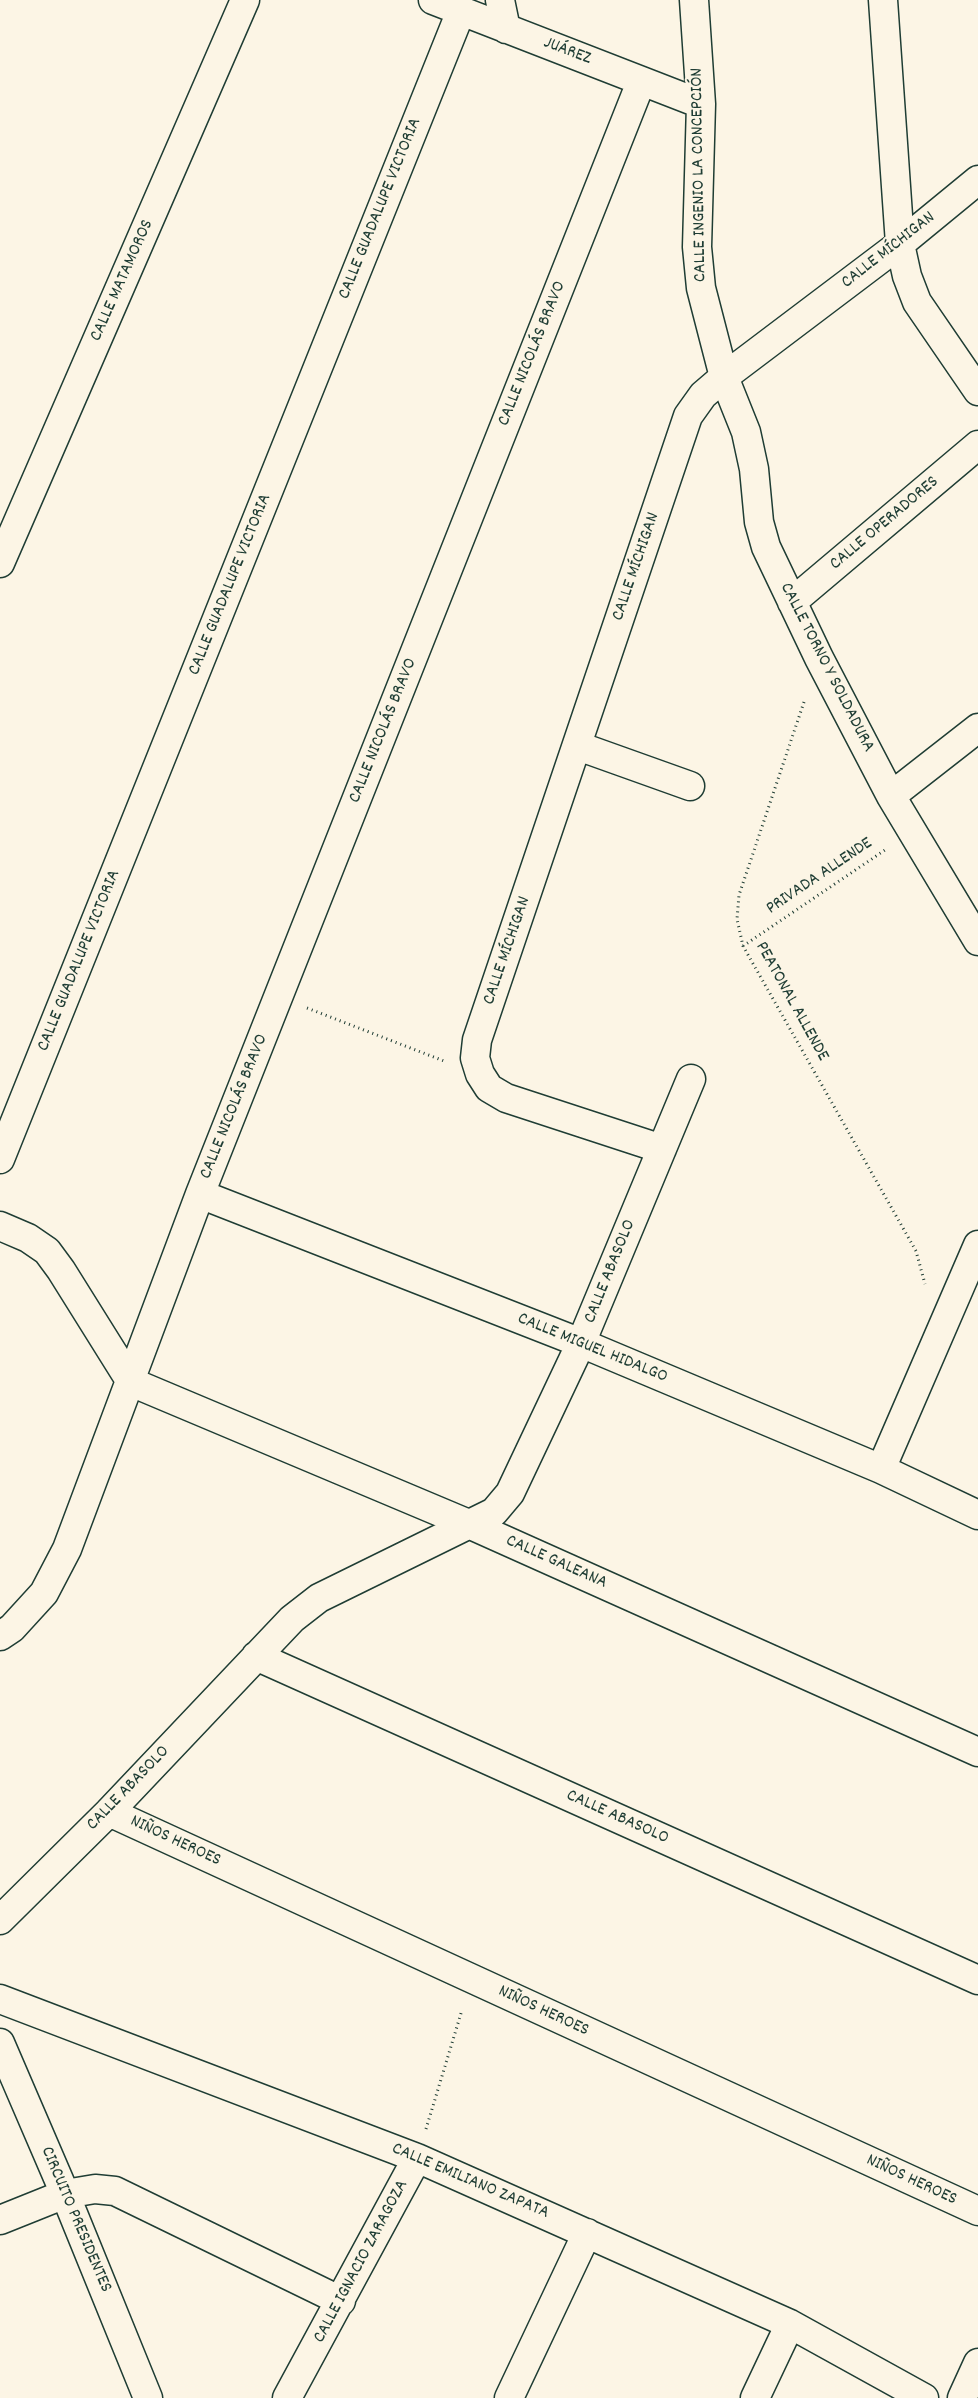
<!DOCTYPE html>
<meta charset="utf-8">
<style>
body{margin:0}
canvas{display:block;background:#fcf5e5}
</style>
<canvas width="978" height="2398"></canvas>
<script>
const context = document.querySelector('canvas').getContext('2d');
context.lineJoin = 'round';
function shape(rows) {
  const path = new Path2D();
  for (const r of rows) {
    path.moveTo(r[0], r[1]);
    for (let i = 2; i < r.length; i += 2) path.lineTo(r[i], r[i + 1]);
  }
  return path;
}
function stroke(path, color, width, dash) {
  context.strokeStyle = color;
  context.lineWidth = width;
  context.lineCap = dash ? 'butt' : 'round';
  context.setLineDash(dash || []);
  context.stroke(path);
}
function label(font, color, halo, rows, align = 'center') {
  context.font = font + ' Dekko,sans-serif';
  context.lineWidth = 4;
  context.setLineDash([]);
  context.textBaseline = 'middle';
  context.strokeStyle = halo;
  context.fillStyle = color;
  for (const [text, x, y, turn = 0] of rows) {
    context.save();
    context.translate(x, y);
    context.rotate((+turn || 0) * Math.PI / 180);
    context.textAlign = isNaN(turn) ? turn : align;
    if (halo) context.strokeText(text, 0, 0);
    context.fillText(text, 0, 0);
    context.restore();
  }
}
const path = shape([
 [804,702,739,895,737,919,743,946,916,1251,925,1284],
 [743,946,885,850],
 [307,1008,444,1061],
 [426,2129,462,2010]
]);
const minor = shape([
 [433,0,701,104],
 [500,0,506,29],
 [694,0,701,104,697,247,701,288,724,377,746,432,754,469,759,522,766,547,819,658,891,796,978,941],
 [883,0,900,244,907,276,917,302,978,391],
 [0,563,245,0],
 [792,602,978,445],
 [578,746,690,786],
 [891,796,978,728],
 [662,1149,506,1098,489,1088,480,1074,475,1058,477,1040,688,416,703,395,724,377,900,244,978,180],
 [0,1159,461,11],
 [200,1194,581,1343,881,1469,978,1515],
 [0,1226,28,1238,47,1251,61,1270,131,1382],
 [131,1382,471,1525,978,1752],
 [881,1469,978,1245],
 [0,1636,12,1628,44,1593,67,1549,200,1194,641,82],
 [256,1656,978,1980],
 [109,1812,978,2211],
 [0,1920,109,1812,292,1619,319,1598,494,1512,510,1493,581,1343,691,1079],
 [0,1999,417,2158,790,2324,924,2398],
 [0,2043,65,2194,148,2398],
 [0,2220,65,2194,95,2189,115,2191,341,2301],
 [287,2398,417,2158],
 [509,2398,587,2233],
 [755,2398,790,2324],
 [962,2398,978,2363]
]);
const streetNames = [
 ["JUÁREZ",567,52,21],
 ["CALLE INGENIO LA CONCEPCIÓN",700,175,-91],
 ["CALLE GUADALUPE VICTORIA",381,209,-68],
 ["CALLE MÍCHIGAN",889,251,-38],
 ["CALLE MATAMOROS",123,281,-66],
 ["CALLE NICOLÁS BRAVO",533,354,-68],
 ["CALLE OPERADORES",885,524,-40],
 ["CALLE MÍCHIGAN",637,567,-71],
 ["CALLE GUADALUPE VICTORIA",231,585,-68],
 ["CALLE TORNO Y SOLDADURA",826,668,63],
 ["CALLE NICOLÁS BRAVO",384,731,-68],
 ["PRIVADA ALLENDE",820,877,-34],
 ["CALLE MÍCHIGAN",508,951,-71],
 ["CALLE GUADALUPE VICTORIA",80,961,-68],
 ["PEATONAL ALLENDE",791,1002,61],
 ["CALLE NICOLÁS BRAVO",235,1107,-68],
 ["CALLE ABASOLO",611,1272,-68],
 ["CALLE MIGUEL HIDALGO",592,1349,22],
 ["CALLE GALEANA",556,1563,24],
 ["CALLE ABASOLO",129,1789,-46],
 ["CALLE ABASOLO",617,1818,24],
 ["NIÑOS HEROES",175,1842,25],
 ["NIÑOS HEROES",543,2012,25],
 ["NIÑOS HEROES",911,2181,25],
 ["CALLE EMILIANO ZAPATA",470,2182,23],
 ["CIRCUITO PRESIDENTES",75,2220,67],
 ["CALLE IGNACIO ZARAGOZA",362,2262,-62]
];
stroke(minor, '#1f3d34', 31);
stroke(path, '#1f3d34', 3, [1, 4]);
stroke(minor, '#fcf5e5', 28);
label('18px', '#1f3d34', '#fcf5e5', streetNames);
</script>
